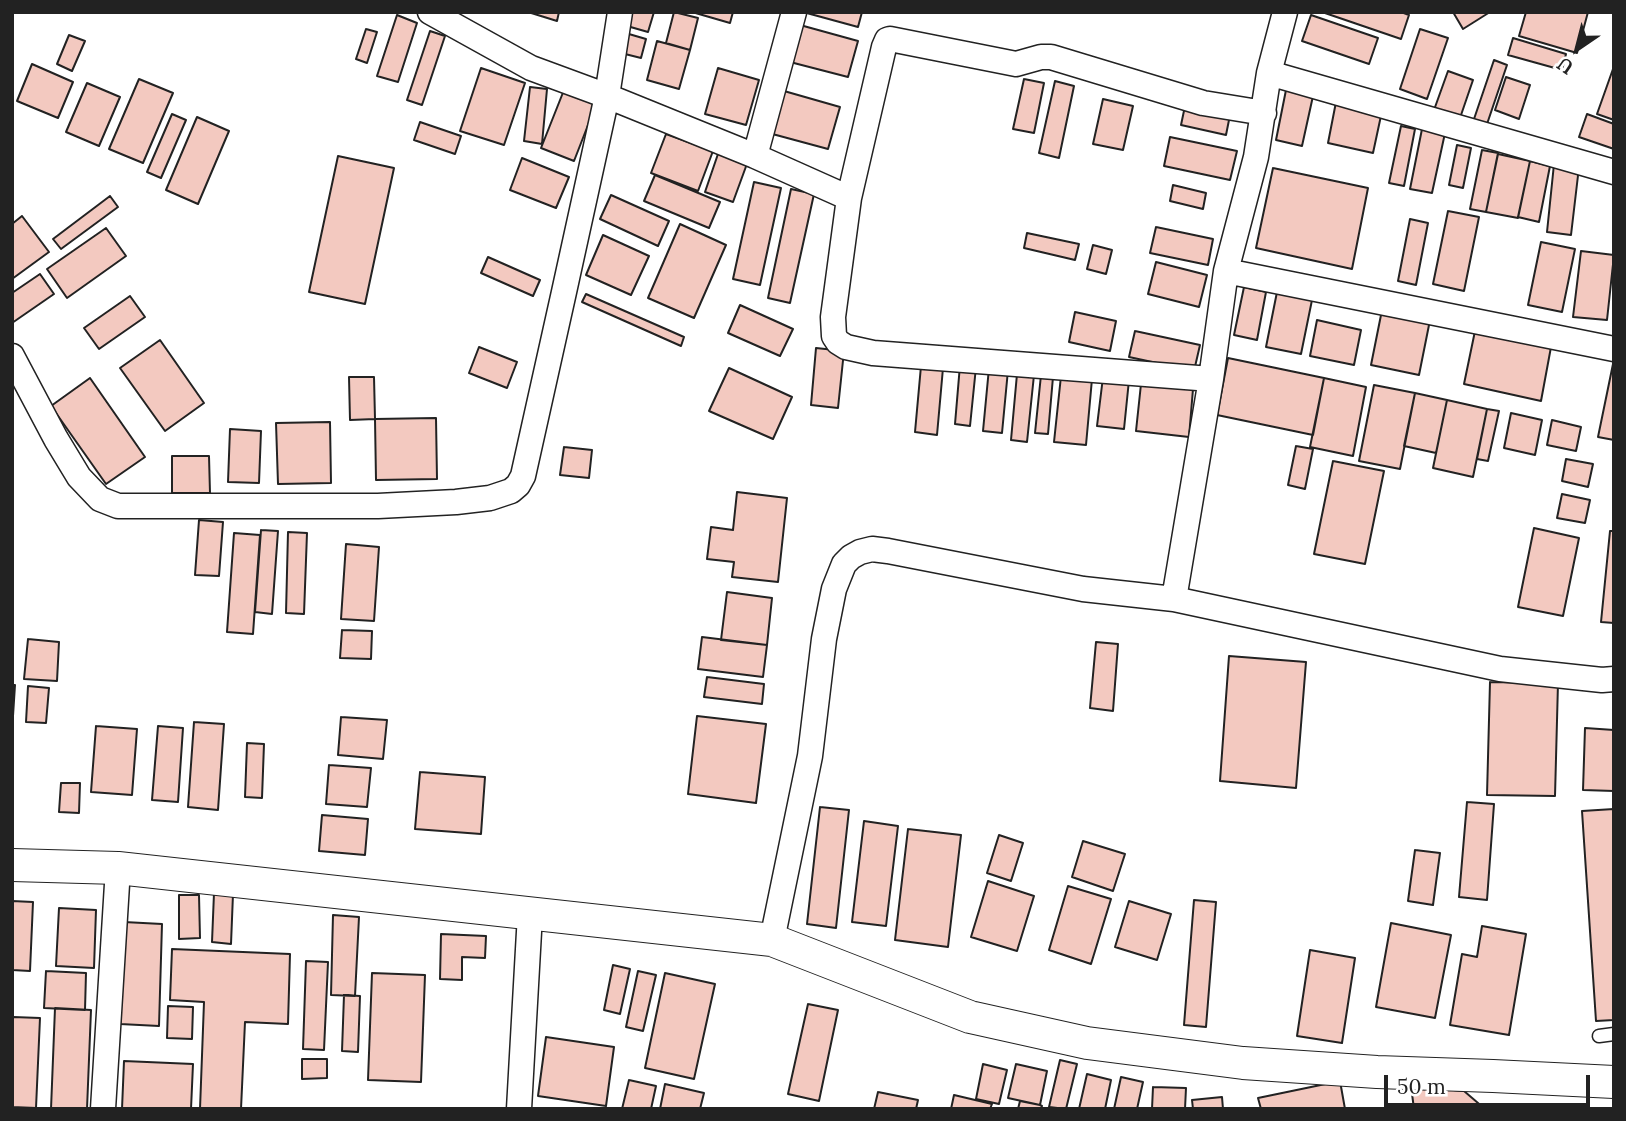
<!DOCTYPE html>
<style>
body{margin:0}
#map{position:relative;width:1626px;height:1121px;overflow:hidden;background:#fff;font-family:Lora,serif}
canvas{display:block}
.frame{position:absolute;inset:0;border:14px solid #222;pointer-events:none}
.north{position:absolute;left:1542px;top:14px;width:70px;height:70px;-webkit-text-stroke:5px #fff;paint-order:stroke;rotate:215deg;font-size:19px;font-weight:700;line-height:28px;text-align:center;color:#222}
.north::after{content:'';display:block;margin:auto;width:24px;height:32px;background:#222;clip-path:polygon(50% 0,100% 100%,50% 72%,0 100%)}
.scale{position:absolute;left:1384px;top:1075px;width:206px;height:32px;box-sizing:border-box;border:4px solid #222;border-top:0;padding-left:9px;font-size:21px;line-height:24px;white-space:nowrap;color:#222;-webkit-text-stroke:5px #fff;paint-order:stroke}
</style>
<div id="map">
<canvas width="1626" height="1121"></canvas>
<div class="frame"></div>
<div class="north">U</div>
<div class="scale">50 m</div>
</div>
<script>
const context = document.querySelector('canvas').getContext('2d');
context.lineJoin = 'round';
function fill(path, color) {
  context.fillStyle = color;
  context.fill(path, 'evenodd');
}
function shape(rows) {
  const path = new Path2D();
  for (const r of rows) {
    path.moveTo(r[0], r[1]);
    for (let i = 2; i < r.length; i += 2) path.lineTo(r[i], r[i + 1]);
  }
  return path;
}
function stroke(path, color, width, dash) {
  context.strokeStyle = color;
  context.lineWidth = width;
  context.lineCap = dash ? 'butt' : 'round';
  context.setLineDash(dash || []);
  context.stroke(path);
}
const building = shape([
 [528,12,559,12,557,21,528,12],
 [616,12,654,12,648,32,613,22,616,12],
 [674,12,698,18,690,50,666,43,674,12],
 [692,12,733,12,730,23,692,12],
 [803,12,862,12,858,27,803,12],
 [1322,12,1401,12,1409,15,1401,39,1322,12],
 [1453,12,1490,12,1463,29,1453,12],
 [1526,12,1588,12,1577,53,1519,36,1526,12],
 [397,15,417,23,398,82,377,76,397,15],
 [1311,15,1378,38,1369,64,1302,41,1311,15],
 [800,25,858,41,848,77,790,62,800,25],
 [366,29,377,32,367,63,356,59,366,29],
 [1420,29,1448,38,1427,99,1400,89,1420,29],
 [430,31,445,36,422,105,407,100,430,31],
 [622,32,646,39,641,58,617,52,622,32],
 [69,35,85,41,72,71,57,64,69,35],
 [1513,38,1566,54,1562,70,1508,55,1513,38],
 [657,41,690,50,679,89,647,80,657,41],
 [1494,60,1507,65,1486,127,1473,122,1494,60],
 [32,64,73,82,58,118,17,101,32,64],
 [481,68,525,83,504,145,460,131,481,68],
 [718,68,759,80,746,125,705,114,718,68],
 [1613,69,1614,69,1614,120,1597,114,1613,69],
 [1448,71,1473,80,1460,118,1434,110,1448,71],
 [1506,77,1530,85,1519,119,1495,110,1506,77],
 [139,79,173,93,143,163,109,149,139,79],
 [1024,79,1044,83,1034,133,1013,129,1024,79],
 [1055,81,1074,86,1059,158,1039,153,1055,81],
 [87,83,120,97,99,146,66,132,87,83],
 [530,87,547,89,542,144,524,141,530,87],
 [777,89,840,107,828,149,765,132,777,89],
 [564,90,597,102,574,161,541,148,564,90],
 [1286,90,1313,96,1302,146,1276,140,1286,90],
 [1103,99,1133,106,1123,150,1093,144,1103,99],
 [1336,102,1382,111,1373,153,1328,143,1336,102],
 [1185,106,1230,115,1226,135,1181,125,1185,106],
 [172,114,186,120,161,178,147,172,172,114],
 [1587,114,1614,124,1614,149,1579,137,1587,114],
 [197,117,229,131,198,204,166,190,197,117],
 [420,122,461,136,455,154,414,140,420,122],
 [1401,126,1415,129,1404,186,1389,183,1401,126],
 [1422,129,1445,133,1432,193,1410,189,1422,129],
 [666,134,713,151,698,191,651,173,666,134],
 [1170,137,1237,151,1230,180,1164,166,1170,137],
 [1457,145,1471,148,1463,188,1449,185,1457,145],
 [1482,150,1498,153,1486,212,1470,209,1482,150],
 [719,151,748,161,733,202,705,192,719,151],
 [1498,154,1530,161,1518,218,1486,212,1498,154],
 [338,156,394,168,365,304,309,292,338,156],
 [522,158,569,177,556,208,510,190,522,158],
 [1530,161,1550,166,1539,222,1518,217,1530,161],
 [1554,164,1579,167,1571,235,1547,232,1554,164],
 [1273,168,1368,188,1352,269,1256,248,1273,168],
 [655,175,720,202,709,228,644,201,655,175],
 [754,182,781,188,760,285,733,279,754,182],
 [1173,185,1206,193,1203,209,1170,201,1173,185],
 [791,189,814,194,790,303,768,298,791,189],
 [611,195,669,221,658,246,600,219,611,195],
 [110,196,118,207,61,249,53,239,110,196],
 [1448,211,1479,217,1464,291,1433,284,1448,211],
 [22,216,49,252,12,279,12,224,22,216],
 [1410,219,1428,223,1416,285,1398,281,1410,219],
 [680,224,726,245,694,318,648,298,680,224],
 [1156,227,1213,239,1208,265,1150,253,1156,227],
 [106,228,126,256,67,298,47,269,106,228],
 [1027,233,1079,244,1075,260,1024,248,1027,233],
 [603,235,649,256,631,295,586,275,603,235],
 [1541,242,1575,249,1562,312,1528,305,1541,242],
 [1093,245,1112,250,1106,274,1087,269,1093,245],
 [1581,251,1614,255,1607,320,1573,317,1581,251],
 [488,257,540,280,533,296,481,273,488,257],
 [1156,262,1207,275,1199,307,1148,294,1156,262],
 [40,274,54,294,12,323,12,293,40,274],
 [1244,287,1266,292,1257,340,1234,335,1244,287],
 [1277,292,1312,300,1301,354,1266,347,1277,292],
 [586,294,684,337,681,346,582,302,586,294],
 [130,296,145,317,99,349,84,328,130,296],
 [740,305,793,329,780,356,728,333,740,305],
 [1382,310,1430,320,1419,375,1371,365,1382,310],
 [1075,312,1116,321,1110,351,1069,342,1075,312],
 [1317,320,1361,330,1354,365,1310,356,1317,320],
 [1135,331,1200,345,1194,371,1129,357,1135,331],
 [1475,331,1551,347,1541,401,1464,384,1475,331],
 [160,340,204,403,165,431,120,368,160,340],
 [479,347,517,362,507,388,469,373,479,347],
 [816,348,844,351,838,408,811,405,816,348],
 [1228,358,1324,378,1313,435,1217,415,1228,358],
 [1613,364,1614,365,1614,440,1598,437,1613,364],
 [960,365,976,367,970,426,955,424,960,365],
 [921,366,943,368,937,435,915,432,921,366],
 [729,368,792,397,773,439,709,411,729,368],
 [989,368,1008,370,1002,433,983,431,989,368],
 [1017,374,1034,375,1027,442,1011,440,1017,374],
 [1041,375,1053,377,1048,434,1035,433,1041,375],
 [1061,376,1092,379,1086,445,1054,442,1061,376],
 [349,377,374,377,375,419,350,420,349,377],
 [1103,377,1129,380,1124,429,1097,426,1103,377],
 [90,378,145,457,106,484,51,406,90,378],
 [1324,378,1366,387,1353,456,1310,447,1324,378],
 [1141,384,1193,389,1189,437,1136,431,1141,384],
 [1374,385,1415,393,1400,469,1359,461,1374,385],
 [1415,393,1447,400,1436,453,1404,446,1415,393],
 [1447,400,1487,409,1473,477,1433,468,1447,400],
 [1487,409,1499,411,1488,461,1477,459,1487,409],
 [1511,413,1542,420,1535,455,1504,448,1511,413],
 [436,418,437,479,376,480,375,419,436,418],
 [1552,420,1581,427,1576,451,1547,445,1552,420],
 [330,422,331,483,278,484,276,423,330,422],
 [230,429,261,431,259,483,228,482,230,429],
 [1296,446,1313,449,1305,489,1288,485,1296,446],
 [564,447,592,450,589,478,560,475,564,447],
 [172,456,209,456,210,493,172,493,172,456],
 [1566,459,1593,464,1588,487,1562,481,1566,459],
 [1333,461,1384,471,1365,564,1314,554,1333,461],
 [737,492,787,498,778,582,732,577,734,562,707,559,711,527,733,530,737,492],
 [1562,494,1590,500,1585,523,1557,518,1562,494],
 [199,520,223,522,219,576,195,575,199,520],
 [1534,528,1579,538,1563,616,1518,607,1534,528],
 [261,530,278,531,272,614,255,612,261,530],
 [1610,531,1614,531,1614,623,1601,622,1610,531],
 [288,532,307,533,304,614,286,613,288,532],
 [234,533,260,535,253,634,227,632,234,533],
 [346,544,379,547,374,621,341,619,346,544],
 [727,592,772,598,767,645,721,640,727,592],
 [342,630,372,631,371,659,340,658,342,630],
 [702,637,767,645,763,677,698,669,702,637],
 [28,639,59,642,57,681,24,679,28,639],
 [1096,642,1118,644,1113,711,1090,708,1096,642],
 [1229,656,1306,662,1296,788,1220,781,1229,656],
 [707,677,764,684,762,704,704,697,707,677],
 [1490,682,1558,683,1555,796,1487,795,1490,682],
 [12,685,15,685,13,716,12,716,12,685],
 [28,686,49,688,46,723,26,722,28,686],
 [697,716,766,724,756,803,688,794,697,716],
 [341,717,387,720,383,759,338,755,341,717],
 [194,722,224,724,218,810,188,807,194,722],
 [96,726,137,729,132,795,91,792,96,726],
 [158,726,183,728,178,802,152,800,158,726],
 [1585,728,1614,730,1614,791,1583,790,1585,728],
 [247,743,264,744,262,798,245,797,247,743],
 [329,765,371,768,367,807,326,804,329,765],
 [420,772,485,777,481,834,415,829,420,772],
 [61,783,80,783,79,813,59,812,61,783],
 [1467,802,1494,804,1487,900,1459,897,1467,802],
 [820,807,849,810,836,928,807,924,820,807],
 [1614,809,1614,1020,1596,1021,1582,811,1614,809],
 [322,815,368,819,365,855,319,851,322,815],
 [864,821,898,826,886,926,852,922,864,821],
 [908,829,961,835,948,947,895,940,908,829],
 [999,835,1023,843,1011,881,987,873,999,835],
 [1083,841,1125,854,1113,891,1072,877,1083,841],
 [1415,850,1440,853,1433,905,1408,901,1415,850],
 [988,881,1034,896,1017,951,971,937,988,881],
 [1068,886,1111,899,1091,964,1049,950,1068,886],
 [214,893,233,894,231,944,212,942,214,893],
 [179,895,199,895,200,938,179,939,179,895],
 [1194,900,1216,902,1206,1027,1184,1025,1194,900],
 [12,901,33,902,30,971,12,970,12,901],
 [1129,901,1171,914,1157,960,1115,947,1129,901],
 [59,908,96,910,94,968,56,966,59,908],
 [333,915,359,917,355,996,331,995,333,915],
 [124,922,162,924,159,1026,120,1024,124,922],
 [1391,923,1451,935,1435,1018,1376,1007,1391,923],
 [1482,926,1526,934,1509,1035,1450,1025,1462,954,1477,957,1482,926],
 [441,934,486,936,485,958,462,957,462,980,440,979,441,934],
 [172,949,290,954,288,1024,245,1022,241,1109,200,1109,204,1002,170,1000,172,949],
 [1310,950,1355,958,1342,1043,1297,1036,1310,950],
 [306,961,328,962,324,1050,303,1049,306,961],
 [613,965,630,969,620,1014,604,1010,613,965],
 [46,971,86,973,85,1010,44,1008,46,971],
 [638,971,656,975,643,1031,626,1027,638,971],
 [372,973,425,975,421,1082,368,1080,372,973],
 [665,973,715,984,694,1079,645,1068,665,973],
 [344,995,360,996,358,1052,342,1051,344,995],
 [808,1004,838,1010,819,1101,788,1094,808,1004],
 [168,1006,193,1007,192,1039,167,1038,168,1006],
 [55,1008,91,1010,87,1109,51,1109,55,1008],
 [13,1017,40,1018,36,1108,12,1107,13,1017],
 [546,1037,614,1047,606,1106,538,1096,546,1037],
 [302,1059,327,1059,327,1078,302,1079,302,1059],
 [1060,1060,1077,1064,1066,1109,1049,1107,1060,1060],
 [124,1061,193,1064,191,1109,122,1109,124,1061],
 [983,1064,1007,1070,999,1104,976,1099,983,1064],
 [1016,1064,1047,1071,1040,1105,1008,1098,1016,1064],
 [1087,1074,1111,1080,1105,1109,1079,1109,1087,1074],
 [1121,1077,1143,1082,1137,1109,1114,1109,1121,1077],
 [629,1080,656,1086,651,1109,622,1109,629,1080],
 [1340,1081,1345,1109,1261,1109,1258,1098,1340,1081],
 [665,1084,704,1093,700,1109,660,1109,665,1084],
 [1411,1086,1464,1091,1485,1109,1414,1109,1411,1086],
 [1153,1087,1186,1088,1185,1109,1152,1109,1153,1087],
 [878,1092,918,1100,916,1109,874,1109,878,1092],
 [954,1095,992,1104,990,1109,951,1109,954,1095],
 [1222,1097,1223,1109,1193,1109,1192,1100,1222,1097],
 [1020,1101,1040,1105,1042,1106,1041,1109,1018,1109,1020,1101]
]);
const service = shape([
 [1599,1036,1614,1034]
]);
const minor = shape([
 [430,12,531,68,607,96,755,156,849,198],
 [1269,73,1614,172],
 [755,156,794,12],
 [1226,271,1614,349],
 [12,356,56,439,79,477,100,499,118,506,378,506,456,502,490,498,511,491,518,485,523,476,564,292,607,96,620,12],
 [1211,379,873,353,846,347,838,342,834,336,833,317,849,198,884,47,887,40,890,39,1016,64,1041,57,1051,57,1203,103,1264,113],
 [1174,599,1211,379,1226,271,1256,157,1269,73,1285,12],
 [772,940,810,756,824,639,834,589,844,564,851,557,860,552,872,549,888,551,1083,589,1174,599,1500,669,1602,680,1614,679],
 [103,1109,118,868],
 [519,1109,530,914]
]);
const tertiary = shape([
 [12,865,118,868,772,940,970,1017,1087,1043,1243,1063,1377,1072,1493,1076,1614,1082]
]);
fill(building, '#f3c9c0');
stroke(building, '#222', 2);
stroke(service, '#222', 15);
stroke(minor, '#222', 27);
stroke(tertiary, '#222', 34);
stroke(service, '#fff', 12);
stroke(minor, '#fff', 24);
stroke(tertiary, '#fff', 32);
</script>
